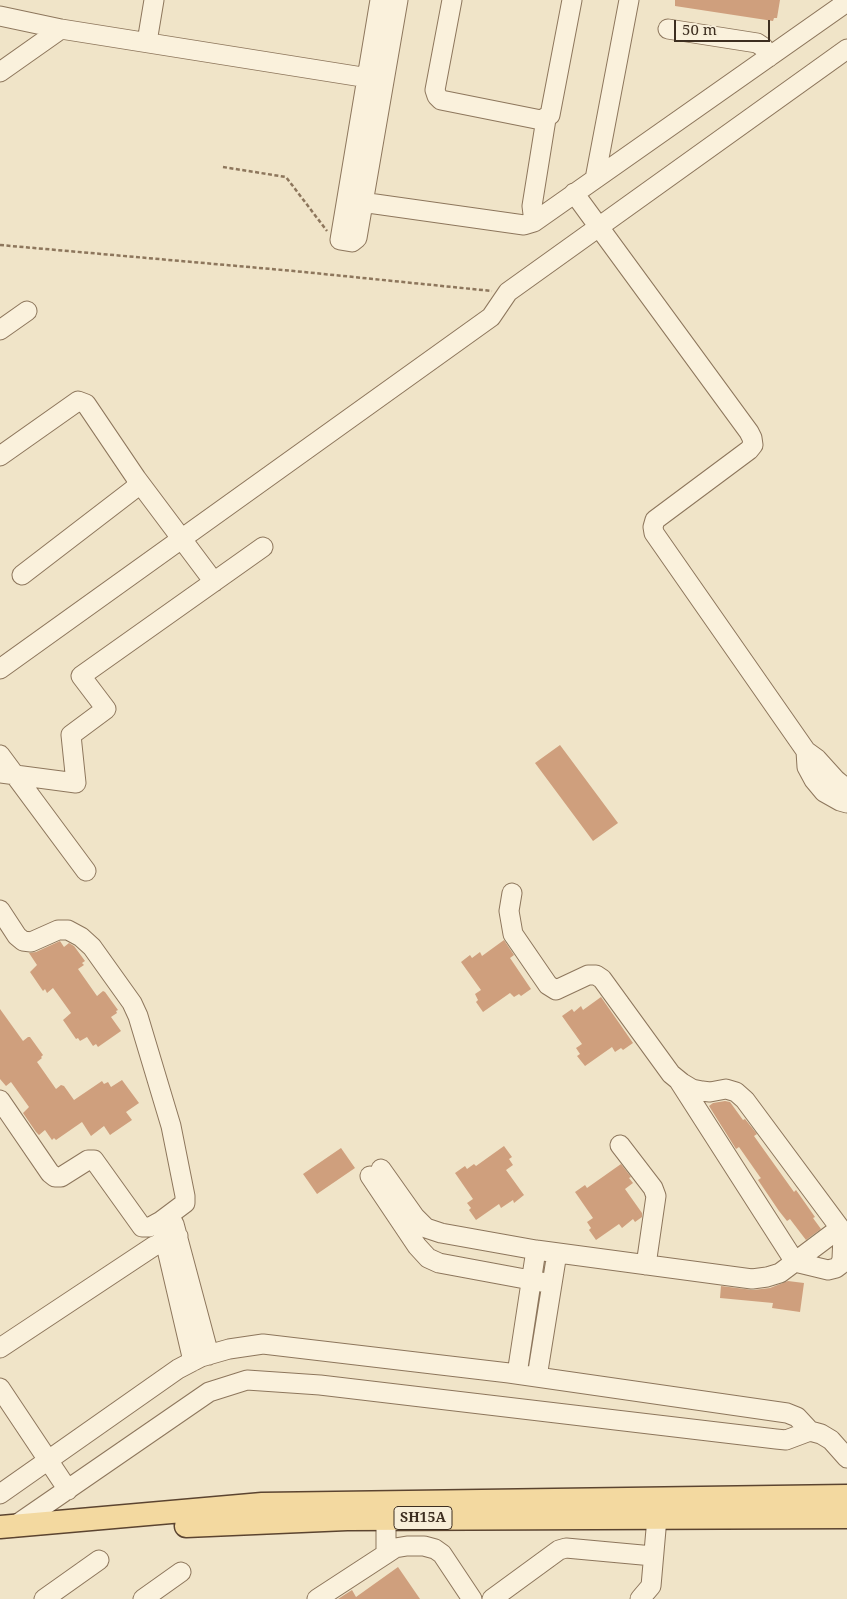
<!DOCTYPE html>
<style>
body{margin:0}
#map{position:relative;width:847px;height:1599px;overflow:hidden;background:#f0e4c8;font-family:"Noto Serif",serif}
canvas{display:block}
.scale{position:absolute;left:674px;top:20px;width:96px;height:22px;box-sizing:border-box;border:2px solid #3d2e20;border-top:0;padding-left:6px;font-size:15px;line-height:18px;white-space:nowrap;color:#3d2e20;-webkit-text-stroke:4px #f7eed8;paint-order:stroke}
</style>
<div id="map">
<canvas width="847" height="1599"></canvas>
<div class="scale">50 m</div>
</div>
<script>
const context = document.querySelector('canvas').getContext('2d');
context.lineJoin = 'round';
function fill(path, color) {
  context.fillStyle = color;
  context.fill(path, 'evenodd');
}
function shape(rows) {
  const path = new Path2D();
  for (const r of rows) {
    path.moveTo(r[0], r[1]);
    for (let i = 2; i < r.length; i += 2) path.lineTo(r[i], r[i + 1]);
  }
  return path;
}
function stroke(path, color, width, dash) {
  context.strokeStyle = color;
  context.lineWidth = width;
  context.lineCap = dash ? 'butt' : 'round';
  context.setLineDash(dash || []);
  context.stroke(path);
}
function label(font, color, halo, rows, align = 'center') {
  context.font = font + ' "Noto Serif",serif';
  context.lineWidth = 4;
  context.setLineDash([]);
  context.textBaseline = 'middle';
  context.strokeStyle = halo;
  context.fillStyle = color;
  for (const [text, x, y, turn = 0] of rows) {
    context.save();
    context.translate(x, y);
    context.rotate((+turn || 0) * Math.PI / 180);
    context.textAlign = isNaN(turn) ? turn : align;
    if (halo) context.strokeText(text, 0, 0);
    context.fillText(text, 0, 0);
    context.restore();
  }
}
const building = shape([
 [675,0,780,0,777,18,774,18,773,21,675,6],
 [560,745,618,823,593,841,535,763],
 [504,940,514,955,510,958,531,989,521,996,519,994,514,997,510,993,483,1012,476,1002,478,1000,475,994,481,990,461,962,470,955,472,958,480,952,482,956],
 [60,941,64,947,69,943,74,946,85,961,82,963,84,965,78,969,97,996,103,991,105,992,118,1010,116,1011,117,1013,111,1017,121,1031,98,1047,96,1044,93,1046,87,1037,80,1041,78,1038,76,1039,63,1020,71,1013,53,988,47,993,45,989,43,991,30,972,37,965,29,953,36,952],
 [601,997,633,1043,623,1050,621,1048,615,1052,612,1047,585,1066,577,1056,580,1054,576,1048,582,1044,562,1016,572,1009,574,1012,581,1006,583,1010],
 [0,1009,23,1041,28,1037,30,1037,43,1055,41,1057,42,1058,37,1062,56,1089,61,1085,64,1086,74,1100,102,1081,104,1084,108,1082,111,1087,122,1080,139,1103,126,1112,132,1120,110,1135,104,1126,91,1136,82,1122,56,1140,54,1138,52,1140,45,1130,39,1135,36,1132,23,1113,29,1107,11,1082,6,1086,0,1079],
 [725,1101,730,1102,743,1120,745,1119,757,1134,754,1136,794,1192,796,1190,815,1217,813,1218,821,1229,806,1240,793,1223,790,1219,787,1221,779,1211,758,1180,761,1178,760,1177,739,1147,736,1149,709,1106,713,1103],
 [504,1146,512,1157,509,1159,513,1165,506,1170,524,1195,514,1203,513,1200,501,1208,499,1204,476,1220,469,1210,471,1208,467,1203,473,1199,455,1173,465,1166,467,1169,474,1164,476,1166],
 [341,1148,355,1168,317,1194,303,1174],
 [621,1164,631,1177,629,1178,633,1183,625,1189,642,1213,642,1217,635,1222,633,1219,622,1228,619,1224,596,1240,589,1230,591,1228,587,1222,593,1218,575,1192,585,1185,587,1188],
 [788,1281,804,1283,800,1312,772,1308,773,1303,720,1298,721,1286,753,1290,770,1288],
 [398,1567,420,1599,338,1599,352,1590,356,1597]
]);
const path = shape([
 [223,167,286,177,327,231],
 [0,245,294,271,492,291]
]);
const minor = shape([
 [380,0,340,240,352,242,357,238,398,0],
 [452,0,435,90,437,96,441,100,541,120,550,115,572,0],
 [0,16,61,29,381,80],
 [668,29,757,43,763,47,769,57],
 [147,42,154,0],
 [0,72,61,29],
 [595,179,629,0],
 [574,193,749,432,752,438,753,445,749,450,655,520,653,527,654,533,806,751,817,759,836,780,847,789],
 [347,200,524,225,534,222,847,2],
 [534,222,532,206,546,119],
 [0,330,27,311],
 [0,456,78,401,86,404,136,478,137,484,134,489,22,575],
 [136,478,214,582],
 [0,669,491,317,508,292,847,49],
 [806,751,807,767,814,780,824,792,840,801,847,803],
 [0,755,86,871],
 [0,773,76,783,71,735,106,709,81,676,263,547],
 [0,910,17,936,23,941,31,942,58,930,68,930,81,937,92,947,132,1003,138,1016,171,1126,185,1196,185,1203,161,1221,150,1227,142,1227,94,1160,88,1160,61,1177,55,1177,50,1173,0,1100],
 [679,1081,795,1262,828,1270,836,1268,840,1265,842,1259,843,1235,840,1228],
 [620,1145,653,1188,656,1196,646,1265],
 [381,1169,415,1217,426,1228,441,1233,536,1250,752,1279,767,1277,780,1273,840,1228,745,1100,736,1092,726,1089,710,1092,702,1091,692,1089,682,1083,671,1074,602,979,596,975,588,975,556,990,548,985,513,934,509,911,512,893],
 [370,1176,417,1246,428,1258,439,1263,552,1284],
 [174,1224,209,1355],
 [162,1228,193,1361],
 [0,1348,154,1246,178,1236],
 [517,1374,536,1250],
 [537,1377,557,1253],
 [0,1388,68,1490],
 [810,1431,821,1434,831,1440,847,1458],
 [0,1494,178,1369,201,1357,229,1349,263,1344,509,1373,787,1413,797,1417,810,1431,786,1440,776,1439,320,1385,247,1380,209,1392,13,1527],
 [386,1554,386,1519],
 [44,1599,99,1560],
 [143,1599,181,1572],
 [317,1599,386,1554,395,1548,407,1546,424,1546,435,1549,442,1554,472,1599],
 [492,1599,559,1550,566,1548,653,1556],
 [640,1599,651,1586,657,1518]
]);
const major = shape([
 [186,1526,347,1519,847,1517],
 [0,1527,262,1504,847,1496]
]);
const shields = [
 [423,1518,58]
];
const shieldNames = [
 ["SH15A",423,1518]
];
fill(building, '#cf9f7d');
stroke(minor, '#8d765c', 21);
stroke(major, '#5b4430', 25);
stroke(path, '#8d765c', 2.5, [4, 2.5]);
stroke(minor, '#faf1dc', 19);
stroke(major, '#f3d9a0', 22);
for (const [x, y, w] of shields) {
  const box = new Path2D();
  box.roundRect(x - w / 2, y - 11.5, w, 23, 4);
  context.fillStyle = '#f7eed8';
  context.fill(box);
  stroke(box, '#3d2e20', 1);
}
label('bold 14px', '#3d2e20', null, shieldNames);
</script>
